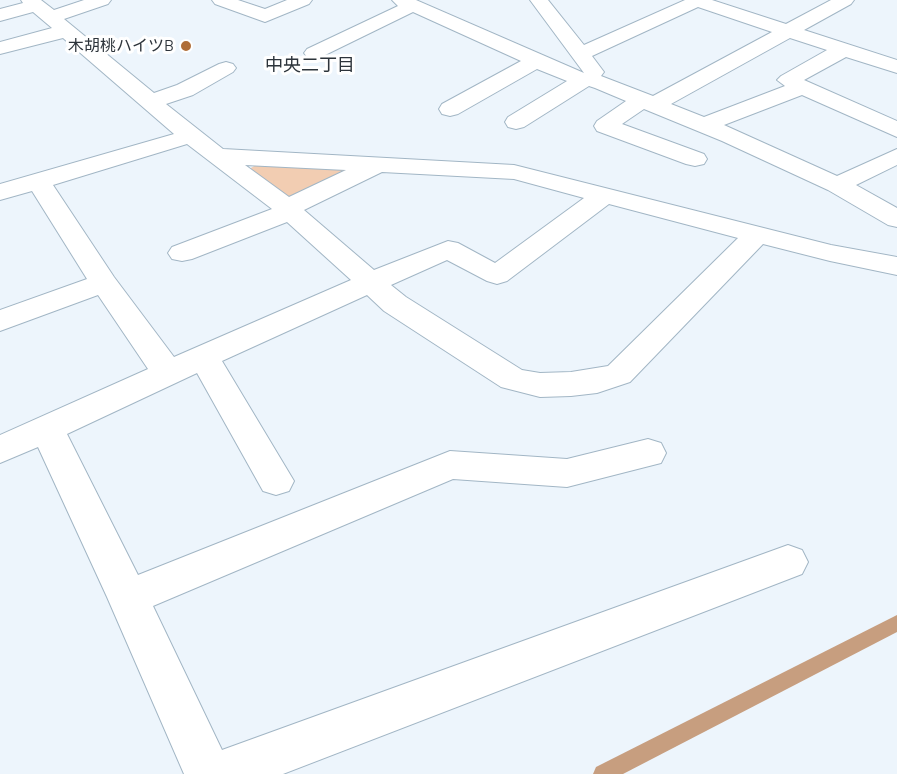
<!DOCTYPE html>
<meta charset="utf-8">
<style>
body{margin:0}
canvas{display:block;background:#edf5fc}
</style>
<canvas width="897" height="774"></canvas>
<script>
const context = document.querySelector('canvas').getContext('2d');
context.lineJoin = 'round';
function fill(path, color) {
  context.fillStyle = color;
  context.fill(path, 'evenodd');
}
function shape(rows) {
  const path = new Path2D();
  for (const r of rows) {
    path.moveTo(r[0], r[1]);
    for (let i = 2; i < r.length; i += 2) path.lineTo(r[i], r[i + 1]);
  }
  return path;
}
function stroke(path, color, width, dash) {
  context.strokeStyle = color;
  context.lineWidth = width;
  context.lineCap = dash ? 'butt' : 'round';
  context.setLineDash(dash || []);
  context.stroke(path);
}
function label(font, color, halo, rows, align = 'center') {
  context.font = font + ' Barlow,"Noto Sans JP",sans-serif';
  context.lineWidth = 6;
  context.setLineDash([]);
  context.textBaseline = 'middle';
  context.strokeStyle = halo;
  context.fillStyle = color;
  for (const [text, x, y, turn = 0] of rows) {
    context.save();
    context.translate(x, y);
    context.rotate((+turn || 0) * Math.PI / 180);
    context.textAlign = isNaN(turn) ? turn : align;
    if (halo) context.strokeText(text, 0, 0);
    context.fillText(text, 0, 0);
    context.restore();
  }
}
const green = shape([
 [258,164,361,169,293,202,249,169]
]);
const stream = shape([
 [897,615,897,632,623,774,593,774,596,767,897,615]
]);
const minor = shape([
 [21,0,41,0,54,10,84,0,111,0,108,4,64,19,154,93,177,85,219,64,226,62,233,64,236,68,233,72,193,95,166,104,223,149,514,165,831,245,897,257,897,275,830,261,763,244,630,382,597,393,571,396,540,397,501,387,384,311,367,295,222,361,294,481,289,491,276,495,263,491,197,373,67,434,138,575,450,451,567,459,648,439,661,443,666,453,661,463,567,487,453,479,153,606,222,750,788,545,802,550,808,562,802,574,283,774,184,774,107,597,38,447,0,463,0,435,148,369,98,295,0,331,0,310,87,279,32,191,0,200,0,184,174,134,63,38,0,54,0,42,52,28,33,12,0,21,0,9,23,3,21,0],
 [187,144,272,209,172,247,168,253,172,259,182,261,192,259,287,222,351,280,174,357,114,277,53,185,187,144],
 [245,165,346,170,289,197,245,165],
 [382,172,514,179,584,198,495,263,458,243,448,241,374,270,304,210,382,172],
 [609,204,738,238,608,366,571,372,540,373,522,370,406,297,391,285,447,260,487,281,497,284,507,281,609,204],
 [212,0,238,0,265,9,287,0,312,0,309,4,265,22,215,4,212,0],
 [392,0,416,0,584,73,530,0,548,0,584,45,685,0,712,0,786,24,831,0,854,0,851,4,804,30,897,60,897,73,846,57,804,80,897,121,897,137,802,95,724,125,837,176,897,149,897,165,856,185,897,208,897,227,888,225,828,190,722,141,644,109,622,124,704,154,707,159,704,164,695,166,686,164,597,131,594,126,597,121,626,101,595,88,589,86,524,127,516,129,508,127,505,122,508,117,567,81,537,69,458,114,450,116,442,114,439,109,442,104,521,61,413,12,321,57,314,59,307,57,304,53,307,49,398,6,392,0],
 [698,7,772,32,653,96,601,76,604,72,592,56,698,7],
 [790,38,827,50,781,76,777,80,785,86,704,117,671,104,790,38]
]);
const markers = [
 [186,46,6,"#ae6d37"]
];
const farPoinames = [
 ["木胡桃ハイツB",174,46]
];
const farNeighbourhoodnames = [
 ["中央二丁目",310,65]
];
fill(green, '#f2cdb2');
fill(stream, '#c79e7f');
stroke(minor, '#a2b6c5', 2);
fill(minor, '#fff');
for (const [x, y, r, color] of markers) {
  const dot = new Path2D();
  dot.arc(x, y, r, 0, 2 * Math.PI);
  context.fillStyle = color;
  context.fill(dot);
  stroke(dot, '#fff', 2);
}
label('16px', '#2d343b', '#fff', farPoinames, 'right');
label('18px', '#2d343b', '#fff', farNeighbourhoodnames);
</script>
